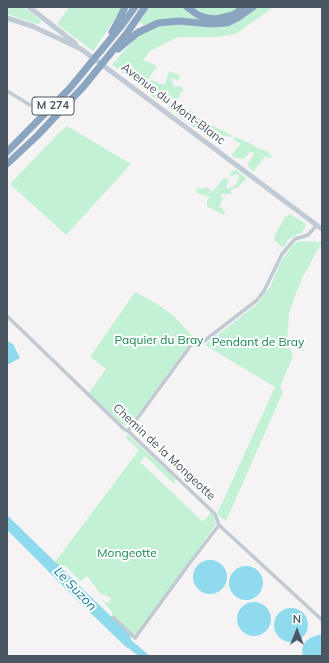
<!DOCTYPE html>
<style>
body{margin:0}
#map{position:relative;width:329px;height:663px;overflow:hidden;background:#f5f3f3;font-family:Mulish,sans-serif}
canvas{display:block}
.frame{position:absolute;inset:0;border:8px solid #4a5661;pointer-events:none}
.north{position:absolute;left:277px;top:611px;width:40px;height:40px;-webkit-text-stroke:3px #fff;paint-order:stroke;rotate:0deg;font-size:11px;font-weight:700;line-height:16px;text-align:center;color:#4a5661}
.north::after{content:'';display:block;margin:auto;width:14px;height:18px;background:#4a5661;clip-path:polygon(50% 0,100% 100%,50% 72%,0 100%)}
</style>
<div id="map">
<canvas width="329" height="663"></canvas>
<div class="frame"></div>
<div class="north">N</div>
</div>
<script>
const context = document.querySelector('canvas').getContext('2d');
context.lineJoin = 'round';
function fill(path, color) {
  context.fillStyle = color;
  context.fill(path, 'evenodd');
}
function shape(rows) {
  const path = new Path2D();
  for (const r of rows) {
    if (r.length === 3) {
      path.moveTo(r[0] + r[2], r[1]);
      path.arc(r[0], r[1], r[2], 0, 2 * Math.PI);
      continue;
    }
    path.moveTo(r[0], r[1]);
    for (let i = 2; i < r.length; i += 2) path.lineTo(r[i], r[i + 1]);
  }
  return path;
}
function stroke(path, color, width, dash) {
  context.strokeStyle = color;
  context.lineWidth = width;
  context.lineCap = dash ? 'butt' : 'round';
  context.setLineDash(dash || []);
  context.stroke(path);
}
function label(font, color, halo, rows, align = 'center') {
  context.font = font + ' Mulish,sans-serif';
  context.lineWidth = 4;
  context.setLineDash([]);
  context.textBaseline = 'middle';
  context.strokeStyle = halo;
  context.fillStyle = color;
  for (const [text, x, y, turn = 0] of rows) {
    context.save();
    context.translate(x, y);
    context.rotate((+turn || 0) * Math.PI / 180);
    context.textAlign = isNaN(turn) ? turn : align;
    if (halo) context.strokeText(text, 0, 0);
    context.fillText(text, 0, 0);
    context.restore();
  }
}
const green = shape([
 [7,7,24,7,40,20,41,23,37,24,7,14],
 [69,7,122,7,116,21,112,23,93,51,57,24],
 [149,7,184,7,204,21,151,23,143,25,139,22],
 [191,7,239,7,233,12,223,16,207,16,200,13],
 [257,7,273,7,236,34,218,37,178,37,150,51,143,60,157,66,146,83,151,80,165,85,168,74,170,71,181,76,177,81,173,78,171,79,174,87,180,86,183,89,183,91,179,95,179,99,172,99,169,94,167,99,164,102,162,100,161,98,157,99,153,97,147,91,146,83,143,87,112,65,136,37,158,26,242,19],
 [172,103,184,111,190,110,200,119,231,135,232,137,224,136,215,131,213,136,211,137,206,136,203,132,204,130,197,125,195,128,169,109,168,107,169,104],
 [67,126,131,164,66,235,10,184,58,134],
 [234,137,250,143,257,148,267,151,272,156,270,158,265,156,254,171,252,171,248,166,248,164,254,153,251,152,249,153,244,159,235,158,231,155,241,144,233,139],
 [236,170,246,178,245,180,238,187,231,190,230,192,232,193,231,194,222,194,221,196,223,199,219,206,225,212,224,215,207,206,207,201,210,197,197,193,196,189,208,188,210,191,213,191,224,178,229,180,226,187,227,189,235,185,238,181,239,176,237,174,232,176,230,175,231,172],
 [290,214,306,224,302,233,298,234,289,239,284,247,281,247,278,243,274,240,275,235,285,217],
 [301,241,322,242,302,278,295,296,289,314,287,341,293,356,280,387,283,392,226,521,217,514,275,387,205,345,256,305,270,287,281,261,290,249,295,243],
 [135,292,154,302,174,316,194,338,131,423,126,425,122,424,89,393,106,369,90,357],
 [128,435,174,477,175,479,175,483,173,483,145,456,140,462,203,522,211,512,214,517,216,524,138,632,133,635,113,615,112,612,101,599,108,604,111,598,100,593,87,576,80,581,65,565,62,569,55,562,139,450,125,437]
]);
const water = shape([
 [7,341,13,344,20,358,7,365],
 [7,515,130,635,131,640,150,656,139,656,125,646,80,603,7,530],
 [210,577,17],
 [246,583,17],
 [254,619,17],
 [291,625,17],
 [318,635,322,635,322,656,303,656,302,649,305,642,310,638]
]);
const street = shape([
 [7,91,30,105],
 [7,316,124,429,128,431,215,514,219,525,322,620],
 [128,431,191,345,204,341,256,301,264,291,282,254,295,239,308,235,317,225],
 [113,617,135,638,189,564,219,525]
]);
const secondary = shape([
 [29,7,76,44],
 [7,18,32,26,81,49,322,229]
]);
const highway = shape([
 [187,7,198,15,207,18,216,19,233,15,245,7],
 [112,32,119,20,125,7],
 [118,49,137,33,158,23,179,21,211,24,227,23,239,17,253,7],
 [7,152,70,88,122,25,135,7],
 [7,164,37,136,84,86,127,33,145,7]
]);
const shields = [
 [53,106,42]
];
const shieldNames = [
 ["M 274",53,106]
];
const streetNames = [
 ["Avenue du Mont-Blanc",173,104,37],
 ["Chemin de la Mongeotte",164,452,43]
];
const parkNames = [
 ["Paquier du Bray",159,340],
 ["Pendant de Bray",258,342],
 ["Mongeotte",127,553]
];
const waterNames = [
 ["Le Suzon",75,589,46]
];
fill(green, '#c3f1d5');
fill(water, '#90daee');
stroke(street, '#c1cad2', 3.5);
stroke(secondary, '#c1cbd6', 5);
stroke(highway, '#8ba5c1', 7);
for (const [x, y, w] of shields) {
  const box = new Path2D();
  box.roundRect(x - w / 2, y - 9, w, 18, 3);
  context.fillStyle = '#fff';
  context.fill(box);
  stroke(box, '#4a5661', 1);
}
label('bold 11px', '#4a5661', null, shieldNames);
label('12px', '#4a5661', '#fff', streetNames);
label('12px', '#17864f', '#fff', parkNames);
label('italic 13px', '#0c7c9b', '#fff', waterNames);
</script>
